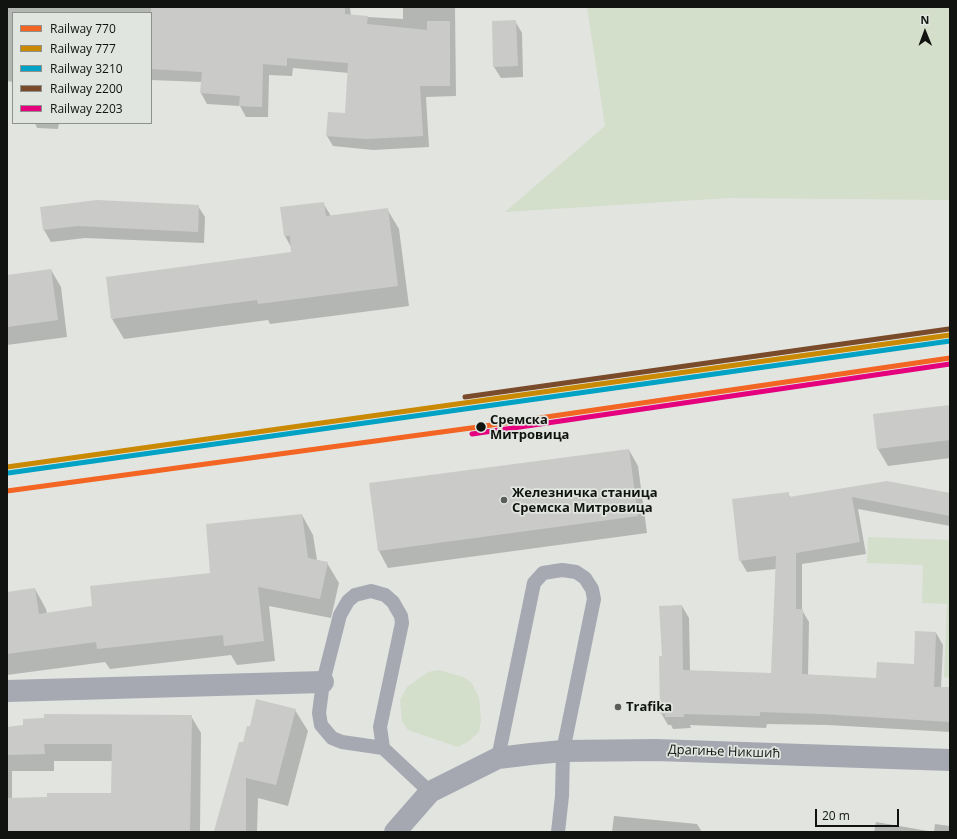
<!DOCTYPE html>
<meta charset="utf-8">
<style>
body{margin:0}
#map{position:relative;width:957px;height:839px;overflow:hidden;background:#e2e4e0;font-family:"Open Sans",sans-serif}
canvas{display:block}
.frame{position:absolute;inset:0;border:8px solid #111310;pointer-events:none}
.legend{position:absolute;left:12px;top:12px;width:140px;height:112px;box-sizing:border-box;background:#e1e5df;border:1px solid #8e918c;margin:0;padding:5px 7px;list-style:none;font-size:12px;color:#111310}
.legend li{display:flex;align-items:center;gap:8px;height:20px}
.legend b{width:20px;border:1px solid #8e918c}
.north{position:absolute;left:905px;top:12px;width:40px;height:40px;-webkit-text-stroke:3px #e1e5df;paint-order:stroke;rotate:359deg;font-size:11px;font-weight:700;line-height:16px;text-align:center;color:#111310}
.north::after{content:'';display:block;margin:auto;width:14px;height:18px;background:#111310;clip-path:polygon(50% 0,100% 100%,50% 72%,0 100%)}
.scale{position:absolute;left:815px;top:809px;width:84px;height:18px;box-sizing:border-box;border:2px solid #111310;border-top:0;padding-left:5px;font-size:12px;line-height:14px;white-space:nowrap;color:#111310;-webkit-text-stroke:3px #e1e5df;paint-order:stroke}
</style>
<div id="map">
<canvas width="957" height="839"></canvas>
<div class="frame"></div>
<ul class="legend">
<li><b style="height:5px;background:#f26522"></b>Railway 770</li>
<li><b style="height:5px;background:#c98903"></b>Railway 777</li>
<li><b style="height:5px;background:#01a2c4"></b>Railway 3210</li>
<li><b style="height:5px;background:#7a4b2a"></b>Railway 2200</li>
<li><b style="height:5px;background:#e5007d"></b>Railway 2203</li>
</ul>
<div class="north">N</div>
<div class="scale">20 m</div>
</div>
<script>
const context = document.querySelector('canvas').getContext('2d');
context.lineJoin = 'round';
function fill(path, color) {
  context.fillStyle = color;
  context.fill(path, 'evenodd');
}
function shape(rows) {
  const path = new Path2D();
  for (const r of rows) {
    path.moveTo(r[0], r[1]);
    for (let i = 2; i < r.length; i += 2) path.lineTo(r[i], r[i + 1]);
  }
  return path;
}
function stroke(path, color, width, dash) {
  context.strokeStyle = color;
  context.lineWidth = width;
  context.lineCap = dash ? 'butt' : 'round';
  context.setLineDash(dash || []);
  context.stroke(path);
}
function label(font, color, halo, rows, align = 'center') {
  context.font = font + ' "Open Sans",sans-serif';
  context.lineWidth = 3.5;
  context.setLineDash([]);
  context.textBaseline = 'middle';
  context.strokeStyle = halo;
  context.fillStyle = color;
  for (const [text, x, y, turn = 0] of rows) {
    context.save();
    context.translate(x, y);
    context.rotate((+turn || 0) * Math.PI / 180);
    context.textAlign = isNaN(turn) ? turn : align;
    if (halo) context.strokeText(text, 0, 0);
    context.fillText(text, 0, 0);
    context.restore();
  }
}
const green = shape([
 [587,7,950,7,950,200,729,198,505,212,605,126],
 [868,537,950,540,950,678,944,677,947,604,922,603,923,565,867,563],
 [439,670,463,677,471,682,479,697,481,720,479,732,469,741,458,747,408,730,402,721,400,700,407,687,428,672]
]);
const shadow = shape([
 [7,7,350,7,351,16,403,19,403,7,455,7,456,96,426,97,429,147,373,150,333,146,327,136,346,115,349,73,293,68,292,76,269,75,268,117,246,117,240,106,207,104,201,93,202,82,151,80,151,13,13,13,13,82,7,81],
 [515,21,522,33,523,77,501,78,494,67],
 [35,123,59,123,58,129,37,128],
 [323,203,331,216,387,209,399,229,409,306,270,324,268,320,124,339,112,319,292,253,291,247,285,236],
 [198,206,205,217,204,243,85,238,51,242,44,230,42,208],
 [51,270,61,287,67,337,7,345,7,276],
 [950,406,950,458,888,466,878,449,874,415],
 [629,450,638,466,647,533,388,568,379,551,370,484],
 [788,494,791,498,950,494,950,526,858,509,866,554,802,564,802,610,809,622,808,676,877,679,915,665,936,633,943,645,941,688,950,688,950,732,828,725,767,724,766,728,690,725,691,728,673,729,671,725,668,725,661,713,663,657,682,606,689,618,690,671,772,674,776,569,747,572,740,560],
 [302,515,313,535,317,560,327,563,339,583,331,618,269,606,275,661,237,665,231,655,110,669,105,662,7,675,7,593,35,589,46,609,47,614,93,607,211,574],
 [295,710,308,731,288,806,258,798,257,832,216,832,240,743,244,743,250,727],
 [191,716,201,733,200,832,7,832,7,728],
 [54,761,113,761,112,794,12,799,12,771,54,771],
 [614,816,697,824,702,832,612,832],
 [876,822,934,832,935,824,950,826,950,832,874,832]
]);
const building = shape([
 [151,7,345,7,345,14,368,16,367,24,427,30,427,21,450,21,450,86,420,86,423,136,366,139,326,136,328,112,345,113,348,63,287,58,287,66,263,64,262,107,239,106,240,96,200,93,202,72,151,69],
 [516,20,518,66,493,67,492,21],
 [97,200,199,205,198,232,78,226,43,230,40,207],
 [324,202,326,216,388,208,398,286,258,304,257,300,111,319,106,277,291,252,290,236,284,236,280,207],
 [51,269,58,320,7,327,7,275],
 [950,405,950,440,877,449,873,414],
 [629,449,638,516,378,551,369,483],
 [887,481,950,493,950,516,852,497,860,542,796,553,796,609,803,609,802,674,876,678,877,662,914,664,915,631,936,632,934,687,950,687,950,722,821,714,760,712,760,716,684,714,684,717,665,717,665,714,660,714,659,656,662,656,659,606,682,605,683,670,771,673,776,556,739,561,732,499,789,492,789,497],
 [302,514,308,558,328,562,320,599,258,587,264,641,224,646,223,635,97,649,96,642,7,654,7,592,35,588,39,614,92,606,90,586,210,573,206,524],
 [256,699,296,709,276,785,246,778,246,831,214,831,239,742,243,742,247,726,250,726],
 [44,714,192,715,190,832,7,831,7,798,47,797,47,793,111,793,112,744,44,744,45,754,7,755,7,727,23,725,23,719,44,718]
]);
const lane = shape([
 [383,748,380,727,402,623,401,616,393,602,385,595,371,591,355,595,348,601,340,615,323,682,319,713,321,725,332,738,342,742,383,748,430,792],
 [498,758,534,583,543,573,562,570,576,572,585,578,592,589,594,599,563,751,562,796,558,832]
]);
const street = shape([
 [7,691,323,682]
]);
const secondary = shape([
 [395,832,430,792,498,758,531,754,563,751,656,750,950,760]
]);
const rail1 = shape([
 [7,491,471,428,950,358]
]);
const rail2 = shape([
 [7,467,950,335]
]);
const rail3 = shape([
 [8,473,950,341]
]);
const rail4 = shape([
 [465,397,949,329]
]);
const rail5 = shape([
 [472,434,950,364]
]);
const markers = [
 [481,427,5.5,"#111310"],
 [504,500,4,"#5a5c59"],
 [618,707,4,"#5a5c59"]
];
const stopNames = [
 ["Сремска",490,420],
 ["Митровица",490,435]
];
const poiNames = [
 ["Железничка станица",512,493],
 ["Сремска Митровица",512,508],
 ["Trafika",626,707]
];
const streetNames = [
 ["Драгиње Никшић",724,752,2]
];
fill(green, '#d3decb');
fill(shadow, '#0003');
fill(building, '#cacbc9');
stroke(lane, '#a6a9b2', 14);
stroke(street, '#a6a9b2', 22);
stroke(secondary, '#a5a8b0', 22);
stroke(rail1, '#f26522', 5);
stroke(rail2, '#c98903', 5);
stroke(rail3, '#01a2c4', 5);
stroke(rail4, '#7a4b2a', 5);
stroke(rail5, '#e5007d', 5);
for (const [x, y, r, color] of markers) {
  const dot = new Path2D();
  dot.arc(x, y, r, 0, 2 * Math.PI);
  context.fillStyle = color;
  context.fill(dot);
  stroke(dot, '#e1e5df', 1.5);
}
label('bold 13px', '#111310', '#e1e5df', stopNames, 'left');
label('bold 13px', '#111310', '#e1e5df', poiNames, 'left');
label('13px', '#111310', '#e1e5df', streetNames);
</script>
